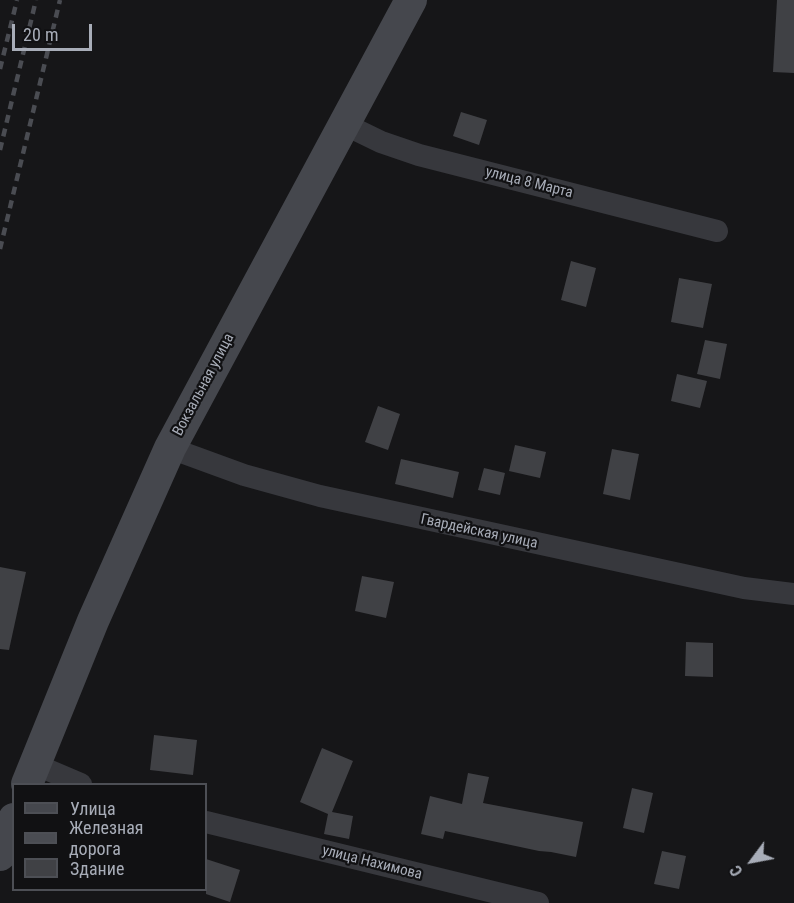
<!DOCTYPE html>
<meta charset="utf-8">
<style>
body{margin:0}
#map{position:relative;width:794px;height:903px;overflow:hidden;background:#161618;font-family:"Roboto Condensed",sans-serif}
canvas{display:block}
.legend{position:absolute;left:12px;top:783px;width:195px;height:108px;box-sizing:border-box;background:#111113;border:2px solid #4d4f55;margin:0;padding:8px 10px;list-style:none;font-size:18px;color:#a8adb8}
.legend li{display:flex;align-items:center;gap:12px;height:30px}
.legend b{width:30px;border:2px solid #4d4f55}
.north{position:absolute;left:722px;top:831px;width:60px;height:60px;-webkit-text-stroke:4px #111113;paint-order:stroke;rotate:238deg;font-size:16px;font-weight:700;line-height:24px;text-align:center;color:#a8adb8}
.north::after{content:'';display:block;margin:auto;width:21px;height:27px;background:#a8adb8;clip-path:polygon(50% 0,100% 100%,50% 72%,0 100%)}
.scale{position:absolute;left:12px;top:24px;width:80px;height:27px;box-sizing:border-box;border:3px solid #a8adb8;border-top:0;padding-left:8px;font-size:18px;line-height:21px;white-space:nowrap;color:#a8adb8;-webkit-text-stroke:4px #111113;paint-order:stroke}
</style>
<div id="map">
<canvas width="794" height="903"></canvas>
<ul class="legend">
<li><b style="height:8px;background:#45474d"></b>Улица</li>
<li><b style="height:8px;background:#4a4c52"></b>Железная дорога</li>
<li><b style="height:16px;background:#404145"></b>Здание</li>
</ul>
<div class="north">С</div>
<div class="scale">20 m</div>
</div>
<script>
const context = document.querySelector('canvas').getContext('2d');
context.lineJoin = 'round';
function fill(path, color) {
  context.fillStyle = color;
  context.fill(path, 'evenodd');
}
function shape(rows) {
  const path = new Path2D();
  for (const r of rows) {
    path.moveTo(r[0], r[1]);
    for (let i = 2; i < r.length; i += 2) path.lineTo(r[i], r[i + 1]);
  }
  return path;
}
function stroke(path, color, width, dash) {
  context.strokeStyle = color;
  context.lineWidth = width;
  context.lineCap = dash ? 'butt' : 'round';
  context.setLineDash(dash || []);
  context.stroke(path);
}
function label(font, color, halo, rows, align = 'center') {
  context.font = font + ' "Roboto Condensed",sans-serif';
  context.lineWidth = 4.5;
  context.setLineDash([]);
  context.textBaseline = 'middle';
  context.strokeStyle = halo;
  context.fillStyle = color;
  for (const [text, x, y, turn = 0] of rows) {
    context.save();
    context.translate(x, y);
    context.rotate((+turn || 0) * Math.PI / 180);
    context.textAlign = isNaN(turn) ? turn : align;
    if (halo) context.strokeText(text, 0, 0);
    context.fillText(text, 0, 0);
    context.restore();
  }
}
const building = shape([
 [777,0,794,0,794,73,773,72],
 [461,112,487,120,479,145,453,136],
 [571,261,596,268,586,307,561,300],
 [679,278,712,284,703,328,671,322],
 [705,340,727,344,720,379,697,374],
 [677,374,707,381,700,408,671,401],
 [378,406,400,414,388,450,365,442],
 [515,445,546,452,540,478,509,471],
 [612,449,639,454,630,500,603,494],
 [401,459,459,472,453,498,395,484],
 [484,468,505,473,500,495,478,490],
 [0,567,26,572,9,650,0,649],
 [362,576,394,582,386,618,355,611],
 [686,642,713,643,713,677,685,676],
 [154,735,197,740,193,775,150,770],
 [322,748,353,761,332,812,353,816,349,839,324,834,328,814,300,802],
 [468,773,489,777,483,803,583,822,576,857,551,852,539,851,445,831,443,839,421,834,430,796,462,804],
 [632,788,653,793,644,833,623,828],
 [662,851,686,856,679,889,654,884],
 [206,859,240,870,230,902,206,894]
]);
const street = shape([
 [344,124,381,142,419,155,717,231],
 [170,448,244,475,320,496,744,588,794,594],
 [34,764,81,784],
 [206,822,538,903]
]);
const secondary = shape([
 [27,784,93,621,170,448,411,0],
 [0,855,14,819]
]);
const rail = shape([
 [0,69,17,0],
 [0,150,36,0],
 [0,249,60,0]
]);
const streetNames = [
 ["улица 8 Марта",529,183,14],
 ["Вокзальная улица",204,385,-62],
 ["Гвардейская улица",479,532,12],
 ["улица Нахимова",372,863,14]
];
fill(building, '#404145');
stroke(street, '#37383d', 22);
stroke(secondary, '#45474d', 32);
stroke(rail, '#4a4c52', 4.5, [8, 6]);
label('15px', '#a8adb8', '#111113', streetNames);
</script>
